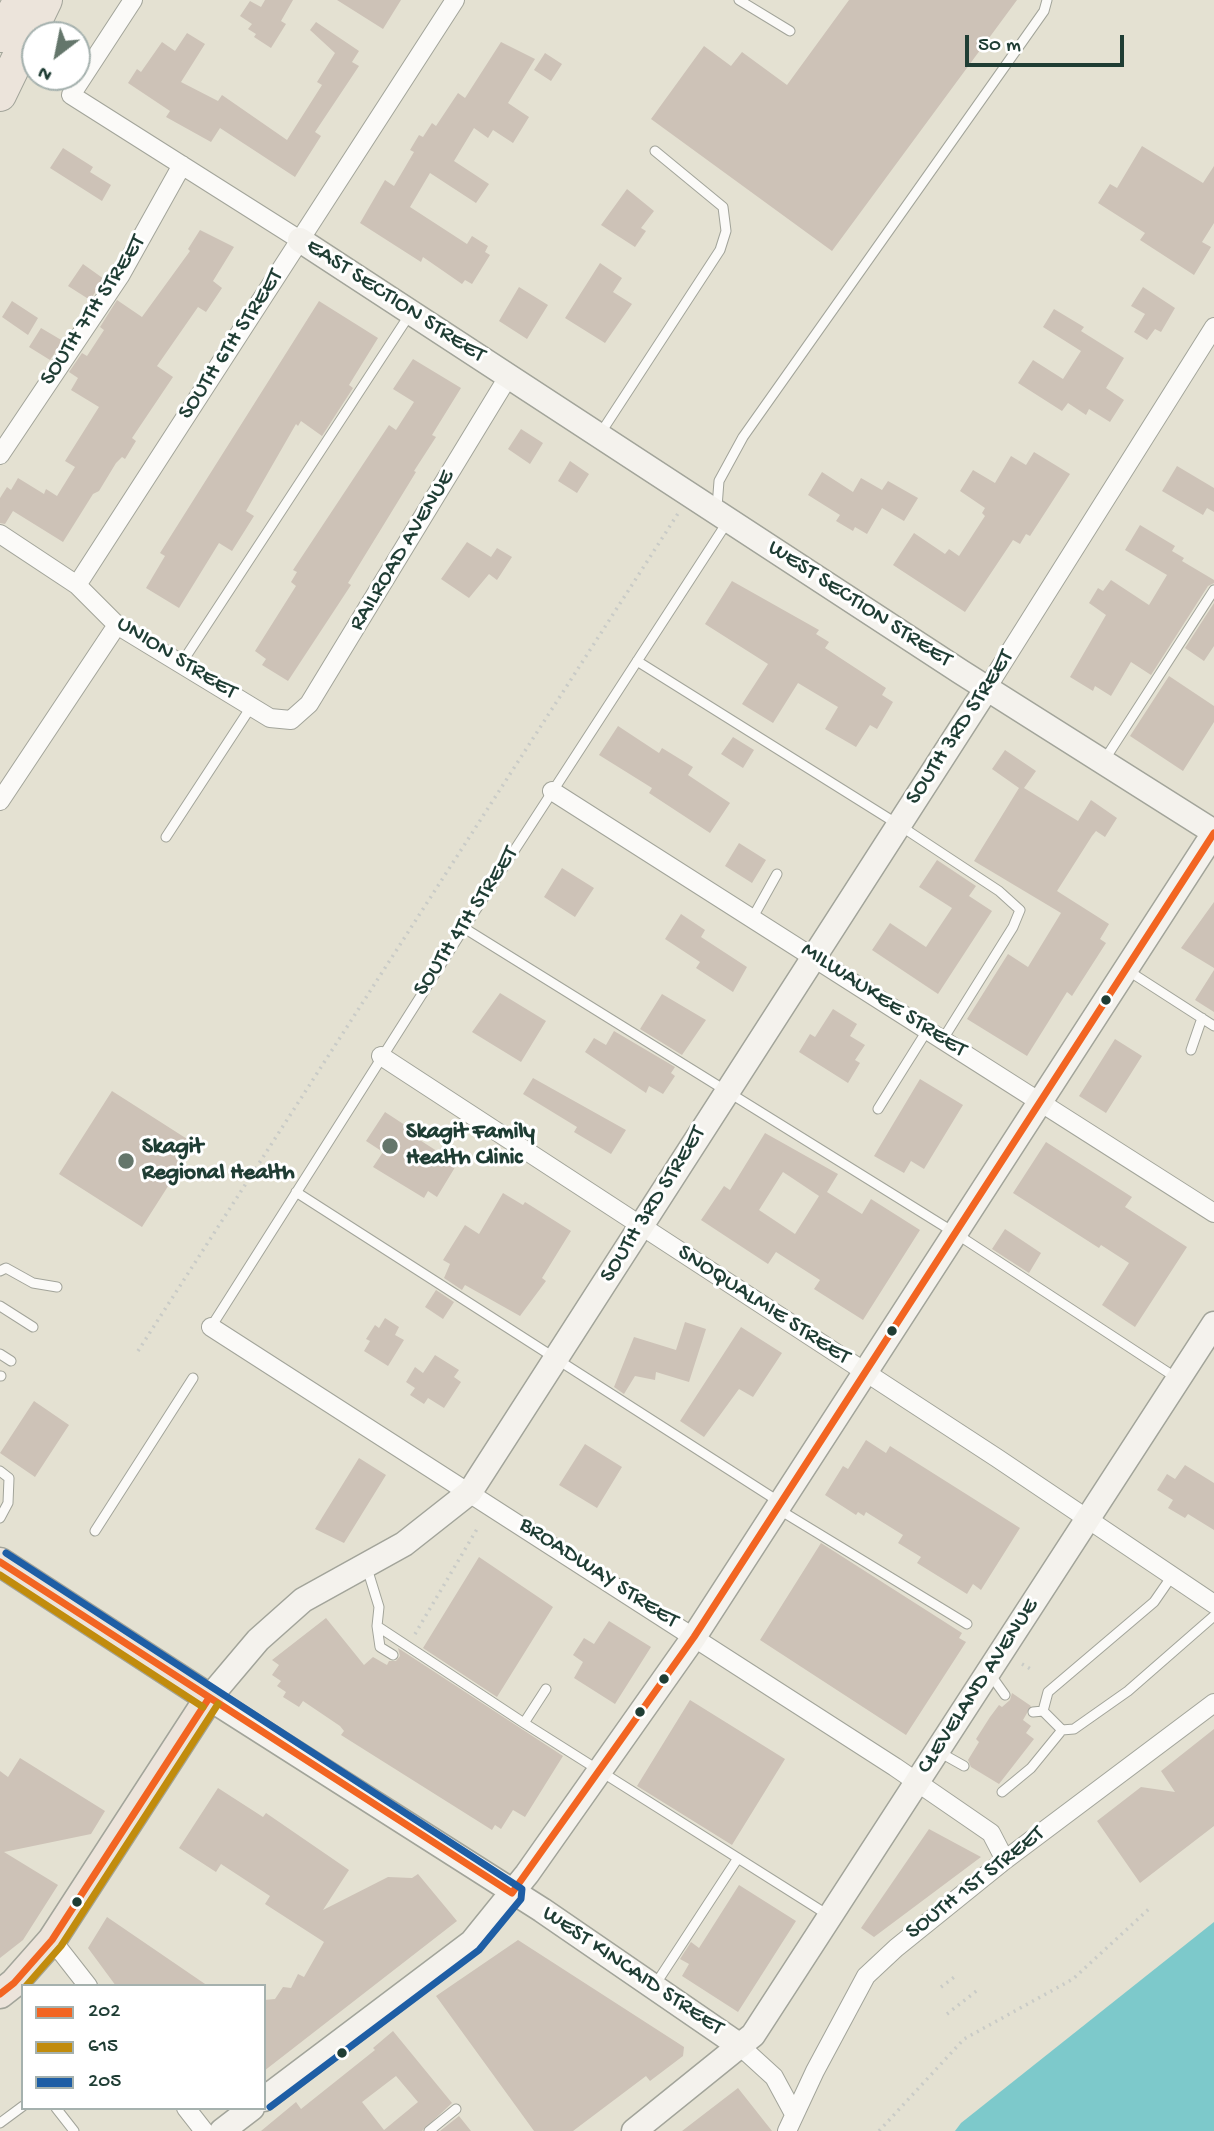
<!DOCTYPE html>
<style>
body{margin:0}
#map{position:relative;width:1214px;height:2131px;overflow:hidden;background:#e4e1d2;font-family:"Gochi Hand",sans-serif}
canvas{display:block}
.legend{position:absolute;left:21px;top:1984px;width:245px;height:126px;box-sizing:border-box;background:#fff;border:2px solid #a5b1ae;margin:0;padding:9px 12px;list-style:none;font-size:21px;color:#1f3d34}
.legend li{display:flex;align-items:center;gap:14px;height:35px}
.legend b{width:35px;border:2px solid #a5b1ae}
.north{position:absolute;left:21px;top:21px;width:70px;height:70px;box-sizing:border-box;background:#fff;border:2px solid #a5b1ae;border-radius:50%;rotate:212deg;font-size:19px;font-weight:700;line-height:28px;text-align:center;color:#1f3d34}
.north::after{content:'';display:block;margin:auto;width:24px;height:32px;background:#64766b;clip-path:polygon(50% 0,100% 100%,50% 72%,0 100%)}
.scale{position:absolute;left:965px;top:35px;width:159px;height:32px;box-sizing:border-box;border:4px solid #1f3d34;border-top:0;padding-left:9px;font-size:21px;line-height:24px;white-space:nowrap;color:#1f3d34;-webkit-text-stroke:5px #fff;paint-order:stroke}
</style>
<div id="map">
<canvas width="1214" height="2131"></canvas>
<ul class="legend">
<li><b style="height:9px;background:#f26522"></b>202</li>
<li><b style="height:9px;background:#c18c0d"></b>615</li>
<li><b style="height:9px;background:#1e5ea5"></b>205</li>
</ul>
<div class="north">N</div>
<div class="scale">50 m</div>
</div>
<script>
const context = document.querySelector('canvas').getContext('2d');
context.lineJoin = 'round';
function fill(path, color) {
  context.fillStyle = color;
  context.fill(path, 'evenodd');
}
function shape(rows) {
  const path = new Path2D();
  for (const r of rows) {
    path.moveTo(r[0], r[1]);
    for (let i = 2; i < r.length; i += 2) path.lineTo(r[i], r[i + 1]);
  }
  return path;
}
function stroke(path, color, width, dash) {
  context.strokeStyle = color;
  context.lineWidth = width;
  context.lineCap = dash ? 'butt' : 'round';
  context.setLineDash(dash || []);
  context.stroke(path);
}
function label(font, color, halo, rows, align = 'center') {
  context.font = font + ' "Gochi Hand",sans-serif';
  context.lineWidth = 6;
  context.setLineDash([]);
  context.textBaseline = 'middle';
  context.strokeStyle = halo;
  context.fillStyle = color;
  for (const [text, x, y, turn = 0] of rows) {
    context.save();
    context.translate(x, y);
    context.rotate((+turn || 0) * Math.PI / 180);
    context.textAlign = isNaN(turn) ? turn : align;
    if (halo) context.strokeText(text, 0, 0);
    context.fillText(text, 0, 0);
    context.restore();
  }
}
const water = shape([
 [1214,1922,1214,2131,955,2131,961,2123]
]);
const building = shape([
 [265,0,293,0,281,21,286,24,271,48,254,37,256,34,248,29,252,24,240,16,250,1,261,7],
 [337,0,401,0,383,29],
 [849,0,1017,0,832,251,651,119,704,46,731,66,742,52,787,85],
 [316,22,359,51,352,62,359,66,315,132,321,136,295,177,220,128,211,142,166,117,170,111,128,83,137,69,141,72,162,42,175,51,187,33,205,44,181,82,218,101,222,95,287,140,322,85,317,82,335,53,310,30],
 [501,42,535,59,508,103,529,117,513,143,493,130,488,138,474,128,454,161,489,184,476,203,430,173,410,207,467,244,472,236,488,246,485,252,490,255,472,284,465,280,462,284,423,257,421,262,360,223,385,180,394,186,414,152,410,150,419,135,423,137,432,123,436,126,458,93,465,98],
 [545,53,562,64,551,81,534,70],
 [1142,146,1203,183,1214,166,1214,223,1202,242,1211,247,1194,275,1140,240,1145,233,1098,203,1110,184,1117,188],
 [63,148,93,167,90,172,111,185,102,201,50,168],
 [627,189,654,211,641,228,646,231,635,247,601,225],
 [200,230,234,247,213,281,222,288,206,312,198,307,157,366,173,377,132,438,136,441,125,459,122,457,116,463,99,491,93,494,63,542,13,511,5,524,0,523,0,498,7,487,11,490,18,478,44,494,46,489,57,496,75,467,65,461,99,407,71,390,78,378,69,372,82,353,87,356,104,330,100,327,117,300,142,317,190,251,188,249],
 [600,263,622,278,613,292,632,304,605,343,565,318],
 [83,264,104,279,90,300,68,286],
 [519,287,548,305,527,339,499,321],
 [1143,287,1175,308,1161,332,1155,329,1147,340,1134,332,1145,314,1131,306],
 [12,301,38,318,28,335,2,317],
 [319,301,378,338,349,385,353,388,322,436,301,421,298,426,296,424,246,511,254,516,232,551,219,543,179,608,146,588,165,556,160,553],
 [1054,309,1084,327,1081,331,1124,358,1106,388,1124,400,1110,422,1089,409,1086,415,1068,403,1062,411,1018,383,1033,360,1063,379,1081,351,1043,327],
 [41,328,63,341,50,360,29,347],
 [413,359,461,388,432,435,436,437,414,471,416,472,348,583,351,585,288,681,262,665,266,659,255,651,296,586,291,582,297,572,293,570,389,425,396,430,414,402,393,389],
 [521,429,543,443,530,464,508,449],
 [1034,452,1070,474,1030,536,1026,534,1020,544,1013,540,965,612,893,565,914,533,945,554,949,549,959,556,985,516,982,513,985,508,960,491,973,470,995,483,1011,456,1026,465],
 [570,461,589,474,577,493,558,481],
 [1177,466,1214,488,1214,512,1207,508,1203,515,1162,491],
 [822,472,853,492,861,478,882,490,888,481,918,498,904,521,882,508,867,534,855,527,853,531,836,521,840,515,808,495],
 [1140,525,1175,546,1172,551,1184,558,1182,561,1214,580,1214,583,1208,586,1151,675,1131,662,1111,696,1095,686,1093,691,1070,677,1106,615,1089,603,1098,588,1103,591,1111,580,1149,605,1167,575,1125,550],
 [467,542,491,557,497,548,512,557,497,580,489,574,469,598,441,579],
 [732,581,819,630,816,634,829,642,825,648,886,688,882,695,893,702,877,729,870,725,856,747,825,729,838,707,798,683,773,723,742,704,768,664,705,624],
 [1214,603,1214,646,1204,661,1185,648],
 [1169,676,1214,706,1214,722,1183,771,1130,736],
 [618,726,659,753,662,748,693,767,688,775,730,803,710,833,649,793,652,788,599,755],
 [733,737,754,750,743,768,721,754],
 [1005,750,1036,771,1024,788,1078,821,1091,800,1117,818,1105,837,1096,831,1092,836,1057,891,1109,924,1100,939,1106,943,1072,996,1067,992,1027,1056,967,1019,1008,954,1028,967,1061,913,974,861,1019,788,992,769],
 [739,843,766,860,752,883,725,866],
 [937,860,976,886,969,896,992,911,938,994,872,950,890,923,926,947,952,908,919,887],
 [562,868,594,888,575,917,544,897],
 [1214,902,1214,968,1181,948],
 [681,914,705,930,701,937,747,967,733,992,696,968,700,962,665,939],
 [1214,970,1214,1012,1195,1000],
 [500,993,546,1021,521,1062,472,1032],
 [662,994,706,1020,682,1055,640,1029],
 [833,1009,857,1024,850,1036,865,1045,855,1060,860,1063,848,1083,799,1052,810,1034,815,1037],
 [614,1031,675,1067,671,1073,675,1076,663,1094,649,1086,646,1093,585,1052,594,1038,606,1045],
 [1115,1039,1142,1056,1106,1113,1079,1096],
 [533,1078,626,1130,611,1154,574,1132,577,1127,523,1094],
 [920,1079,963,1105,924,1169,911,1161,904,1173,874,1156],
 [112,1091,195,1144,142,1227,59,1174],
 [385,1112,414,1131,412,1135,457,1164,437,1197,428,1191,424,1198,373,1167,383,1152,366,1141],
 [765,1133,838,1174,827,1192,862,1214,871,1199,920,1230,863,1320,814,1289,820,1280,776,1252,768,1264,701,1220,724,1186,730,1190],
 [783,1172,819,1196,795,1234,759,1210],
 [1046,1142,1132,1197,1125,1207,1187,1247,1135,1327,1102,1305,1129,1263,1101,1245,1099,1248,1013,1193],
 [503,1193,523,1205,525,1202,571,1231,542,1278,546,1281,520,1316,465,1285,462,1290,444,1278,450,1264,443,1260,465,1225,479,1234],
 [1005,1229,1041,1253,1029,1273,992,1249],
 [436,1290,454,1302,443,1319,425,1307],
 [385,1318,399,1327,395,1335,404,1340,388,1366,364,1351,370,1341,366,1339,375,1325,379,1328],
 [685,1322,706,1329,689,1382,656,1372,655,1380,635,1376,624,1394,614,1387,634,1337,676,1350],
 [741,1327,782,1353,753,1397,739,1389,704,1437,680,1421],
 [435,1355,459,1370,454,1377,461,1382,444,1408,428,1398,424,1404,410,1395,415,1388,406,1382,415,1367,423,1373],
 [34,1401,69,1425,35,1477,0,1453],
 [866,1440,886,1453,890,1446,1020,1528,981,1590,973,1584,967,1594,917,1563,921,1557,898,1543,903,1535,866,1512,864,1516,858,1512,856,1515,825,1495,843,1466,848,1469],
 [585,1444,622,1467,597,1508,559,1485],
 [359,1458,386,1475,344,1543,315,1529],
 [1185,1465,1214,1483,1214,1530,1188,1514,1185,1518,1168,1508,1173,1500,1157,1490,1167,1474,1175,1479],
 [821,1543,962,1633,959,1638,966,1642,906,1735,760,1640],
 [479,1557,553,1607,497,1697,423,1648],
 [326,1618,364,1665,373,1657,387,1665,389,1661,396,1661,400,1656,398,1648,563,1756,525,1817,513,1810,501,1829,495,1825,492,1830,341,1735,344,1731,340,1726,303,1701,299,1707,283,1697,286,1692,277,1686,281,1681,272,1675,279,1665,272,1660],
 [609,1621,651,1647,615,1704,574,1678,583,1662,573,1655,584,1638,594,1644],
 [1012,1693,1031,1706,1023,1720,1031,1726,1026,1733,1034,1739,999,1784,971,1767,968,1760,979,1742,976,1739,990,1717,999,1705,1002,1707,1010,1700],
 [690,1700,785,1759,732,1845,637,1786],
 [1214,1729,1214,1826,1140,1883,1097,1821,1141,1787,1175,1792,1161,1771],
 [20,1758,105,1811,91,1834,4,1852,58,1885,23,1940,0,1958,0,1771,8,1777],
 [218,1788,263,1817,266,1813,349,1870,323,1910,388,1877,412,1878,418,1874,457,1921,264,2071,264,2000,275,1999,283,1987,291,1988,298,1974,304,1977,324,1942,265,1904,270,1896,221,1864,216,1872,179,1848],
 [929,1829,981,1857,874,1937,861,1928],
 [739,1885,796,1921,738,2012,682,1976,689,1964,680,1959,691,1942,699,1948],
 [107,1917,208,1986,116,1986,88,1948],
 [518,1940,684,2047,683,2056,650,2081,646,2076,573,2131,534,2131,436,1996],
 [393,2031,452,2103,422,2131,261,2131,296,2102,301,2109,375,2050,373,2048],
 [396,2076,418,2102,384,2130,362,2102],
 [738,2088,772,2131,682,2131],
 [459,2116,471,2131,440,2131]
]);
const path = shape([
 [138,1351,679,512],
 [415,1634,477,1529],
 [1022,1664,1034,1671],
 [941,1987,957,1975],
 [947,2014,979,1989],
 [879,2131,964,2039,1073,1979,1151,1907]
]);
const lane = shape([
 [739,0,790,31],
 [600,434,720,250,726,231,723,207,655,151],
 [717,507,719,481,743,437,1044,11,1047,0],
 [637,661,899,825,999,891,1020,910,1013,927,943,1039],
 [181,664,410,314],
 [1105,759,1214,590],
 [166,837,251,707],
 [753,917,777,874],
 [464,928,955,1233,1178,1379],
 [1127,970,1214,1026],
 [1191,1050,1202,1018],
 [878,1109,928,1029],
 [296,1192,778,1501],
 [0,1271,6,1268,33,1283,57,1287],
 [0,1306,33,1327],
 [211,1327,464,928,728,521],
 [0,1354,11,1361],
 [0,1376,1,1376],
 [0,1471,9,1478,8,1503,0,1518],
 [778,1509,967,1624],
 [95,1531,193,1378],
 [367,1568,379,1607,377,1626,380,1647,393,1655],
 [377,1626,524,1723,828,1915],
 [990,1674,1005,1695],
 [1043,1711,1048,1692,1154,1602,1172,1576],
 [1033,1712,1043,1711,1062,1730,1074,1729,1128,1691,1214,1616],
 [524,1723,546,1689],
 [939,1752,964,1766],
 [1002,1792,1031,1768,1062,1730],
 [655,1985,738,1858],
 [56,2108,74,2131],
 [0,2123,23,2106],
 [429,2131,456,2109]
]);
const street = shape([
 [133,0,71,95,300,240],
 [0,455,120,276,182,165],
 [0,534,77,585,117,625,270,718,291,720,309,704,508,377],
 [77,585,455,0],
 [987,688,1214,327],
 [552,791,1214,1213],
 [0,801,117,625],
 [381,1056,997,1458,1214,1604],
 [211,1327,895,1767,991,1833,1005,1860],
 [52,1940,88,1986],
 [740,2046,774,2077,794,2114],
 [186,2108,204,2131],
 [787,2131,815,2071,866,1976,896,1948,1005,1860,1214,1703]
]);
const secondary = shape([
 [300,240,961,672,1214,832],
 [740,2046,542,1910,209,1698,258,1640,303,1600,404,1544,470,1492,987,688],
 [264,2099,472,1942,527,1874,694,1637,1214,833],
 [222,2131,252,2108],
 [634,2131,753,2035,1214,1324]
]);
const primary = shape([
 [0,1562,209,1698,52,1940,14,1983,0,1994]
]);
const highway = shape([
 [0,36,20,0],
 [0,95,46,0]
]);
const bus1 = shape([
 [0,1562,512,1893,694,1637,1214,833],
 [0,1994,14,1983,52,1940,209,1698]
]);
const bus2 = shape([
 [0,1575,203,1707],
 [26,1986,61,1946,218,1704]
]);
const bus3 = shape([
 [6,1553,522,1889,521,1899,479,1950,270,2107]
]);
const markers = [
 [1106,1000,6,"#1f3d34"],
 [390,1146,9,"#64766b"],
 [126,1161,9,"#64766b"],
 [892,1331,6,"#1f3d34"],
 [664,1679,6,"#1f3d34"],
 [640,1712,6,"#1f3d34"],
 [77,1902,6,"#1f3d34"],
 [342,2053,6,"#1f3d34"]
];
const streetNames = [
 ["EAST SECTION STREET",395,302,33],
 ["SOUTH 7TH STREET",94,311,-57],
 ["SOUTH 6TH STREET",232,345,-57],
 ["RAILROAD AVENUE",403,551,-59],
 ["WEST SECTION STREET",859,605,33],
 ["UNION STREET",176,659,32],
 ["SOUTH 3RD STREET",961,728,-57],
 ["SOUTH 4TH STREET",467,922,-57],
 ["MILWAUKEE STREET",883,1001,33],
 ["SOUTH 3RD STREET",654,1205,-58],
 ["SNOQUALMIE STREET",763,1306,33],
 ["BROADWAY STREET",598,1574,33],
 ["CLEVELAND AVENUE",979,1687,-57],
 ["SOUTH 1ST STREET",976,1884,-38],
 ["WEST KINCAID STREET",632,1972,34]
];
const poiNames = [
 ["Skagit Family",406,1133],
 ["Health Clinic",406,1159],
 ["Skagit",142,1148],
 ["Regional Health",142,1174]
];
fill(water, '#7dc9cb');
fill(building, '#cdc2b7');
stroke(lane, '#a2a49a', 11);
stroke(street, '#a2a49a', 20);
stroke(secondary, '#a2a49a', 27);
stroke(primary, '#a2a49a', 31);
stroke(highway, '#a2a49a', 34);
stroke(path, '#c9cbc7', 3.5, [2, 5]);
stroke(lane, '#fbfaf8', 9);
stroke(street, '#fbfaf8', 18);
stroke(secondary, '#f4f2ed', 24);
stroke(primary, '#ece4db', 28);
stroke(highway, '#ece4db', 32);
stroke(bus1, '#f26522', 7);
stroke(bus2, '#c18c0d', 7);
stroke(bus3, '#1e5ea5', 7);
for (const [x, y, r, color] of markers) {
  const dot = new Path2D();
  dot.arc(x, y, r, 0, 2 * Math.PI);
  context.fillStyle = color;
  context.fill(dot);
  stroke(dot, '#fff', 2.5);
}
label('23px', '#1f3d34', '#fff', streetNames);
label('bold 23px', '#1f3d34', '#fff', poiNames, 'left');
</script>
